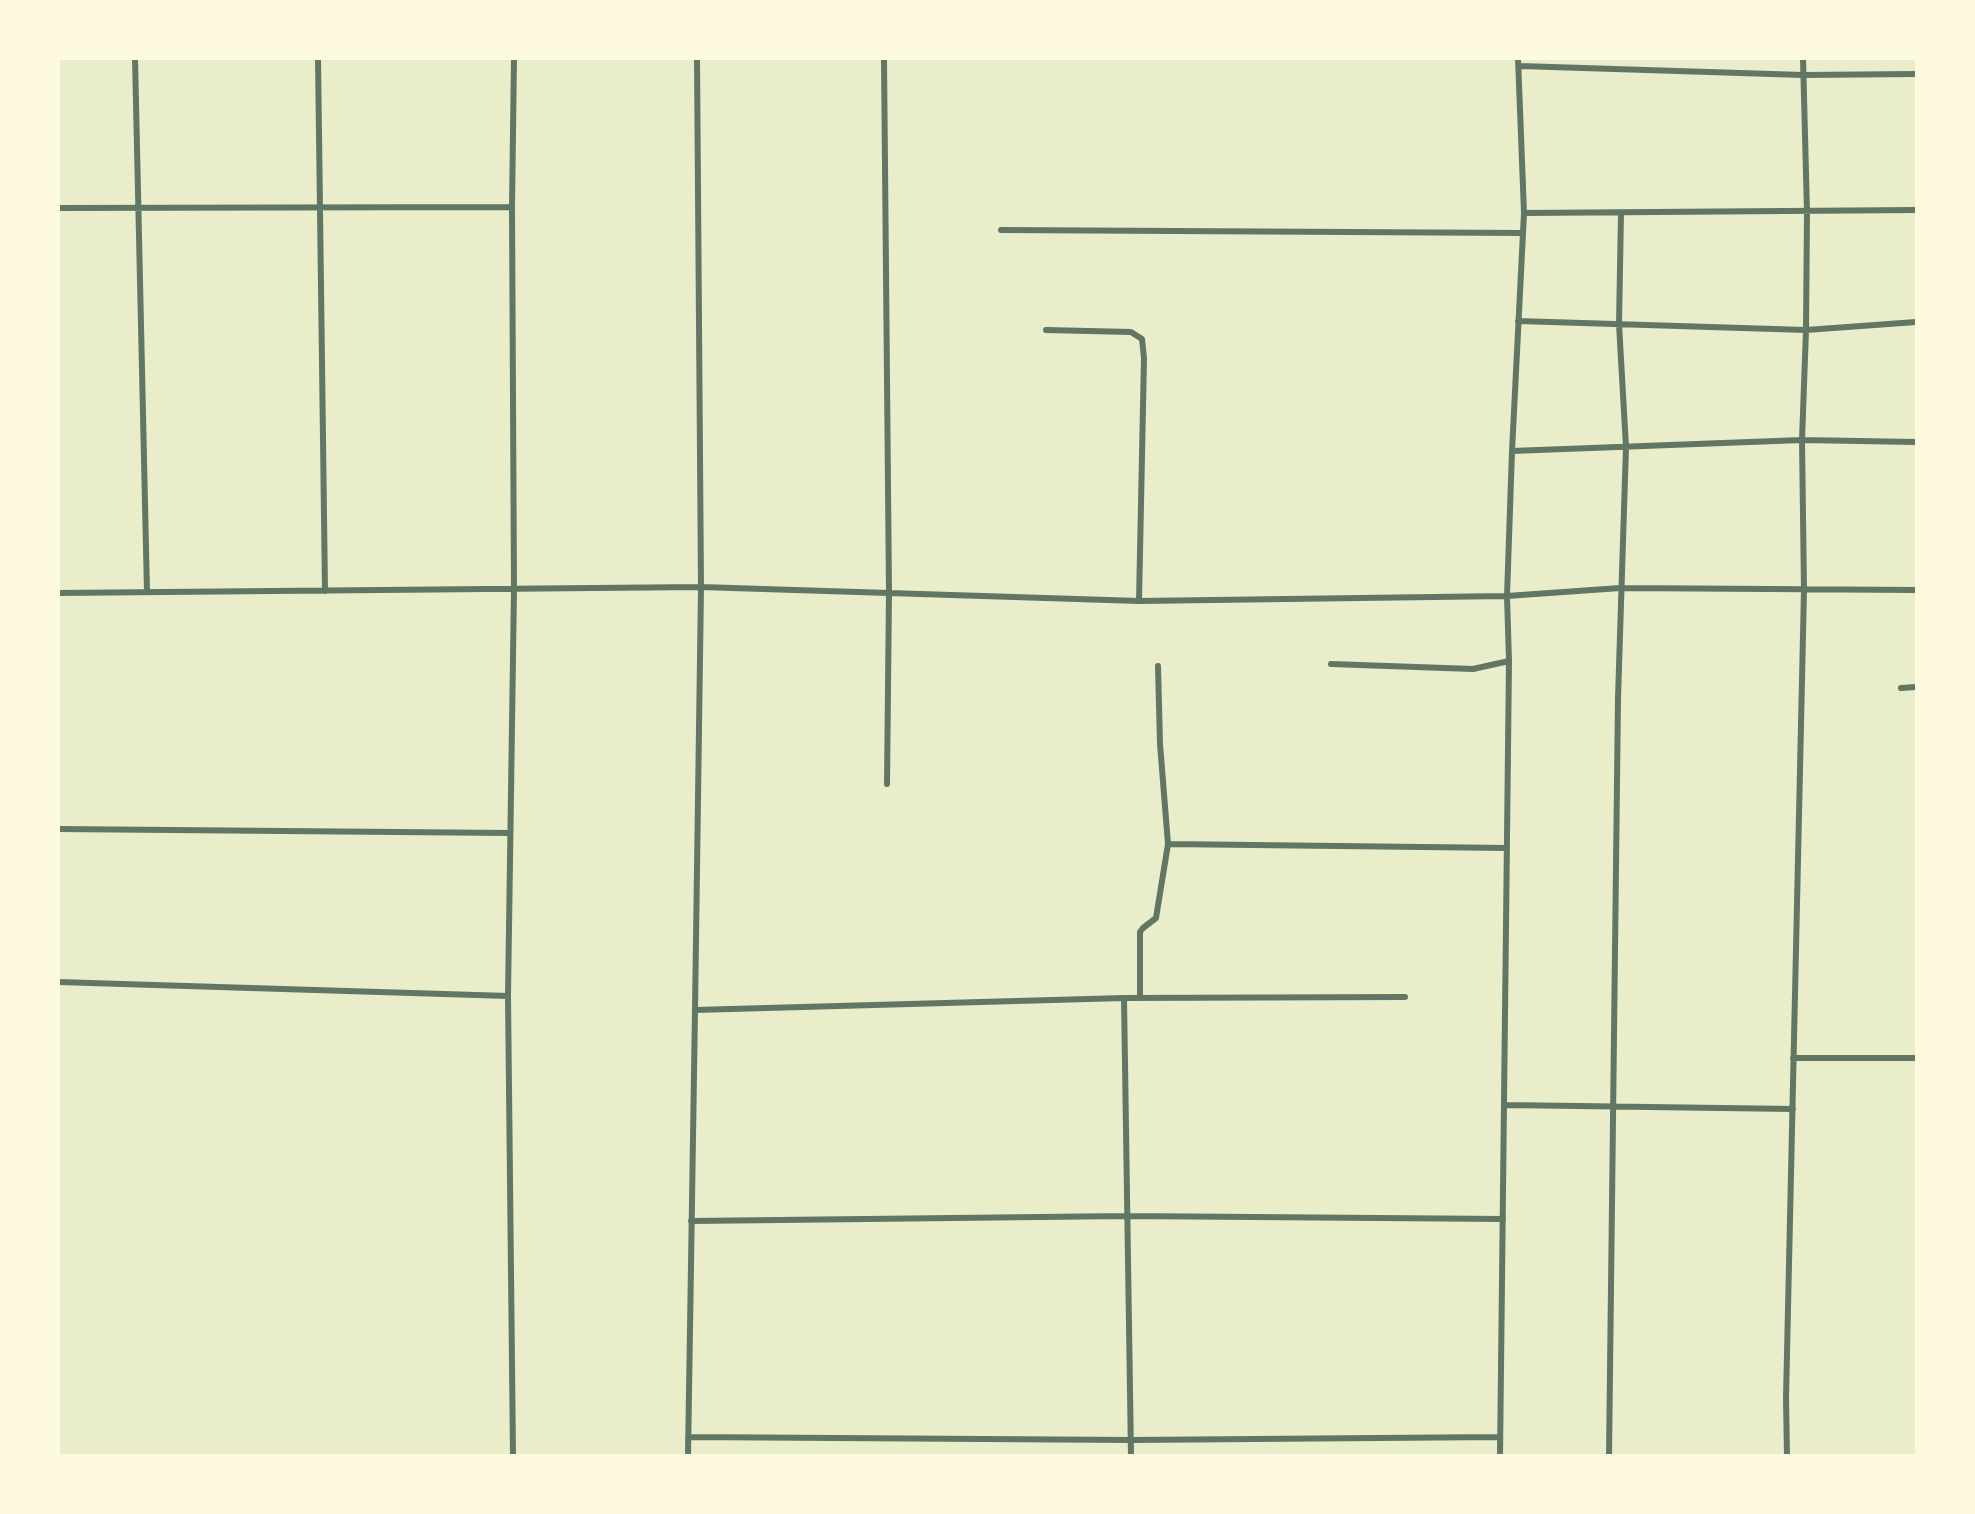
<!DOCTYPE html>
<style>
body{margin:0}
#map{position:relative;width:1975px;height:1514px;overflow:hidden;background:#e9edc9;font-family:Ubuntu,sans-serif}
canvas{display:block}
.frame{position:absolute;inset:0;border:60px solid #fefae0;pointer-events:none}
</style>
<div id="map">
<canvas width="1975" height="1514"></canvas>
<div class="frame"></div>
</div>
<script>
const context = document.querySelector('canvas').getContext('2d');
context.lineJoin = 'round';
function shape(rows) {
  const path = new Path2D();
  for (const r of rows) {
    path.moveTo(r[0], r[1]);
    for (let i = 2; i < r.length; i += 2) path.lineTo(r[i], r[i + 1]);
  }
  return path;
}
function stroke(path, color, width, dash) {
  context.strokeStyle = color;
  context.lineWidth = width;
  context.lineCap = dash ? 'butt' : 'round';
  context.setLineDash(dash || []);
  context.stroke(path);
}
const minor = shape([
 [135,58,147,592],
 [318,58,325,591],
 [884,58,889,592,887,784],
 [1518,58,1524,213],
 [1520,66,1803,75,1916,74],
 [58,208,512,207],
 [1001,230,1522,233],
 [1518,321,1806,330,1916,322],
 [1046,330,1131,332,1142,339,1144,358,1139,601],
 [1512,451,1802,440,1916,442],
 [58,593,701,587,1139,601,1507,596,1620,588,1916,590],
 [1331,664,1473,669,1509,661],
 [1901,688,1916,687],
 [58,829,509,833],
 [1168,844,1507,848],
 [58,982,508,996],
 [1140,998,1140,932,1143,928,1156,918,1168,844,1160,744,1158,666],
 [695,1010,701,587,697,58],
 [1793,1058,1916,1058],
 [1505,1105,1793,1109],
 [691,1221,1127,1216,1503,1219],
 [688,1437,1131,1440,1500,1437],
 [513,1456,508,996,514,589,512,207,514,58],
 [688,1456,695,1010,1124,998],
 [1131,1456,1124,998,1405,997],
 [1500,1456,1509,661,1507,596,1512,451,1524,213,1916,210],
 [1609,1456,1618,698,1626,447,1619,324,1621,213],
 [1787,1456,1786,1398,1804,590,1802,440,1806,330,1807,212,1803,58]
]);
stroke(minor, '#617663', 6);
</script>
